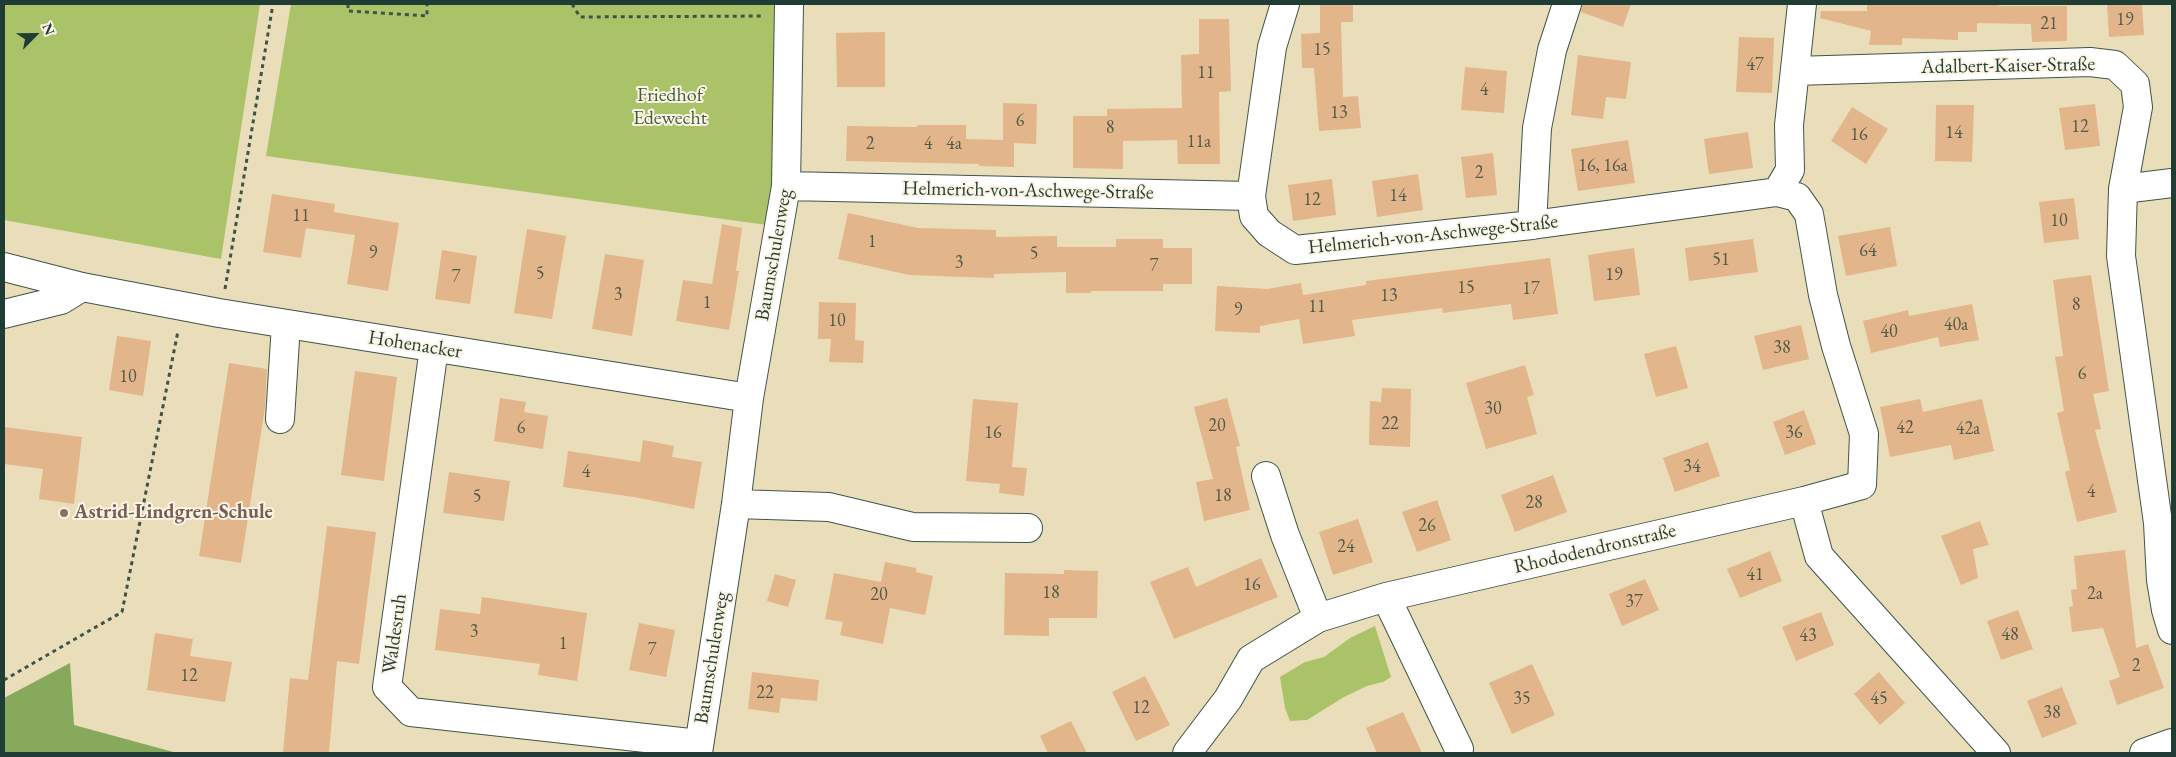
<!DOCTYPE html>
<meta charset="utf-8">
<style>
body{margin:0}
#map{position:relative;width:2176px;height:757px;overflow:hidden;background:#eadeba;font-family:"EB Garamond",serif}
canvas{display:block}
.frame{position:absolute;inset:0;border:5px solid #1f3d34;pointer-events:none}
.north{position:absolute;left:10px;top:10px;width:50px;height:50px;-webkit-text-stroke:4px #fcf5e5;paint-order:stroke;rotate:67deg;font-size:14px;font-weight:700;line-height:20px;text-align:center;color:#1f3d34}
.north::after{content:'';display:block;margin:auto;width:18px;height:22px;background:#1f3d34;clip-path:polygon(50% 0,100% 100%,50% 72%,0 100%)}
</style>
<div id="map">
<canvas width="2176" height="757"></canvas>
<div class="frame"></div>
<div class="north">N</div>
</div>
<script>
const context = document.querySelector('canvas').getContext('2d');
context.lineJoin = 'round';
function fill(path, color) {
  context.fillStyle = color;
  context.fill(path, 'evenodd');
}
function shape(rows) {
  const path = new Path2D();
  for (const r of rows) {
    path.moveTo(r[0], r[1]);
    for (let i = 2; i < r.length; i += 2) path.lineTo(r[i], r[i + 1]);
  }
  return path;
}
function stroke(path, color, width, dash) {
  context.strokeStyle = color;
  context.lineWidth = width;
  context.lineCap = dash ? 'butt' : 'round';
  context.setLineDash(dash || []);
  context.stroke(path);
}
function label(font, color, halo, rows, align = 'center') {
  context.font = font + ' "EB Garamond",serif';
  context.lineWidth = 4;
  context.setLineDash([]);
  context.textBaseline = 'middle';
  context.strokeStyle = halo;
  context.fillStyle = color;
  for (const [text, x, y, turn = 0] of rows) {
    context.save();
    context.translate(x, y);
    context.rotate((+turn || 0) * Math.PI / 180);
    context.textAlign = isNaN(turn) ? turn : align;
    if (halo) context.strokeText(text, 0, 0);
    context.fillText(text, 0, 0);
    context.restore();
  }
}
const green = shape([
 [4,4,260,4,221,259,4,220],
 [291,4,774,4,775,155,767,225,266,156],
 [1375,626,1391,677,1383,682,1367,686,1344,697,1307,720,1290,721,1285,708,1280,677,1305,662,1324,657,1350,638]
]);
const forest = shape([
 [70,663,74,725,177,753,4,753,4,698]
]);
const building = shape([
 [1320,4,1353,4,1353,22,1341,22,1343,97,1358,96,1361,128,1319,131,1314,68,1302,68,1301,34,1320,33],
 [1582,4,1631,4,1623,27,1581,12],
 [1999,4,1999,6,2067,6,2067,41,2032,42,2031,24,1977,23,1977,32,1958,32,1958,40,1902,38,1902,45,1869,45,1871,31,1820,18,1821,11,1867,11,1867,5],
 [2107,4,2142,4,2144,35,2109,37],
 [1199,19,1229,19,1231,91,1219,92,1220,164,1178,164,1177,140,1123,141,1123,169,1073,168,1073,116,1107,116,1107,109,1182,108,1181,55,1199,54],
 [885,32,885,87,837,87,836,33],
 [1739,37,1774,38,1772,93,1736,92],
 [1578,55,1631,62,1626,99,1606,97,1603,119,1571,115],
 [1465,67,1507,71,1504,113,1461,110],
 [1003,103,1037,104,1036,144,1014,143,1014,167,979,166,979,164,846,161,847,126,917,127,917,125,966,125,966,139,1003,140],
 [2095,104,2100,146,2065,150,2059,108],
 [1936,105,1974,105,1972,162,1935,161],
 [1852,107,1888,129,1866,164,1831,141],
 [1748,132,1753,168,1709,174,1704,139],
 [1628,140,1635,183,1578,191,1571,149],
 [1493,153,1497,195,1466,198,1461,157],
 [1418,174,1423,210,1377,217,1372,181],
 [1332,179,1336,215,1293,221,1288,185],
 [272,194,335,204,334,212,399,223,388,291,347,284,355,235,306,228,301,258,263,252],
 [2074,198,2079,239,2044,243,2039,202],
 [848,213,918,228,996,230,996,237,1057,236,1057,247,1116,247,1116,239,1163,239,1163,248,1192,248,1192,284,1163,284,1163,291,1091,291,1091,293,1066,293,1066,272,994,274,994,278,909,275,838,259],
 [722,224,742,228,736,271,739,271,729,330,676,321,683,280,712,284],
 [1890,227,1897,266,1846,276,1838,236],
 [527,229,566,236,552,319,514,313],
 [1753,239,1758,272,1689,281,1685,248],
 [1634,248,1640,295,1594,301,1588,255],
 [442,250,477,256,470,304,435,299],
 [605,254,644,260,632,336,592,329],
 [1550,258,1558,314,1513,320,1511,304,1443,313,1442,308,1352,320,1355,336,1303,344,1299,319,1260,326,1260,333,1215,331,1217,286,1267,289,1301,283,1303,295,1366,285,1366,281],
 [2091,275,2109,391,2093,394,2101,429,2095,430,2117,512,2077,522,2065,472,2070,470,2057,413,2064,411,2055,357,2063,356,2053,280],
 [819,302,856,303,855,340,864,341,863,363,829,362,831,339,818,339],
 [1972,304,1979,340,1940,347,1938,337,1871,353,1863,321,1908,310,1909,316],
 [1801,325,1809,359,1763,370,1754,336],
 [117,336,151,341,143,396,109,390],
 [1676,346,1688,388,1656,397,1644,354],
 [229,363,267,369,265,407,241,563,199,556],
 [1525,365,1534,395,1527,397,1537,434,1486,449,1466,383],
 [355,371,397,377,384,481,341,475],
 [1382,388,1411,389,1410,447,1369,445,1370,401,1381,402],
 [500,398,526,402,524,412,548,416,543,449,494,441],
 [1227,398,1240,446,1236,447,1250,510,1204,521,1196,482,1213,479,1194,407],
 [973,399,1018,403,1012,467,1027,468,1024,496,999,493,1000,484,966,481],
 [1920,399,1923,412,1982,399,1994,451,1954,460,1951,445,1890,457,1880,407],
 [1804,410,1816,444,1785,455,1773,422],
 [4,427,82,437,74,504,39,499,43,469,4,464],
 [643,440,674,446,672,457,702,462,694,509,634,497,563,487,568,451,640,462],
 [1708,442,1720,476,1675,492,1663,458],
 [449,472,510,481,504,521,443,513],
 [1553,475,1567,512,1515,532,1501,495],
 [1437,500,1451,540,1417,552,1402,512],
 [1358,519,1373,562,1333,575,1319,532],
 [1980,521,1989,545,1973,549,1978,578,1961,585,1941,536],
 [327,526,376,532,359,664,337,661,329,753,283,753,290,678,308,680],
 [2125,550,2136,648,2148,644,2164,688,2117,705,2109,681,2120,677,2103,628,2072,632,2069,607,2073,606,2071,590,2077,589,2074,556],
 [1770,551,1782,581,1740,598,1727,569],
 [1261,558,1278,597,1174,639,1150,582,1188,567,1196,587],
 [885,562,916,568,916,572,933,576,925,615,890,608,883,644,840,635,843,622,825,619,834,573,881,582],
 [1064,570,1098,571,1097,618,1049,618,1049,636,1004,635,1005,573,1064,574],
 [775,574,796,580,788,607,767,601],
 [1645,579,1659,610,1622,626,1609,594],
 [482,597,587,613,577,681,538,675,540,664,435,650,440,609,480,614],
 [2018,610,2033,649,2001,660,1987,621],
 [1821,612,1834,645,1796,661,1782,627],
 [639,623,675,630,666,677,629,670],
 [155,633,193,639,190,656,232,662,225,702,147,690],
 [1532,664,1555,715,1512,734,1489,683],
 [752,672,819,680,817,701,781,698,779,713,748,709],
 [1879,672,1905,703,1880,725,1854,694],
 [1145,676,1170,725,1136,741,1112,692],
 [2062,687,2077,724,2042,738,2027,701],
 [1403,712,1422,753,1377,753,1366,728],
 [1071,721,1087,753,1048,753,1040,736]
]);
const path = shape([
 [348,4,348,11,427,16,427,4],
 [572,4,580,17,764,16],
 [225,289,273,4],
 [4,680,122,612,178,331]
]);
const minor = shape([
 [1795,71,2090,62,2115,65,2135,84,2138,107,2123,189,2121,256,2158,523,2161,580,2166,610,2172,630],
 [786,186,1251,196,1254,216,1269,233,1295,250,1532,225,1777,192],
 [2123,189,2172,183],
 [1251,196,1272,47,1285,4],
 [1532,225,1537,128,1552,50,1567,4],
 [4,267,82,287,219,313,749,398],
 [4,314,61,300,82,287],
 [434,348,387,687,411,712,699,744],
 [280,419,286,324],
 [1266,476,1285,535,1318,618],
 [1804,501,1819,556,1996,753],
 [736,504,829,507,913,527,1028,528],
 [1386,597,1459,749],
 [698,753,736,504,749,398,786,186,789,4],
 [1187,753,1228,699,1251,659,1318,618,1386,597,1804,501,1862,485,1864,434,1836,346,1823,295,1809,214,1797,197,1777,192,1790,170,1789,125,1802,4],
 [2144,753,2172,743]
]);
const markers = [
 [64,513,5,"#8d6e63"]
];
const numberNames = [
 ["19",2125,20],
 ["21",2049,24],
 ["15",1322,50],
 ["47",1755,65],
 ["11",1206,73],
 ["4",1484,90],
 ["13",1339,113],
 ["6",1020,121],
 ["12",2080,127],
 ["8",1110,128],
 ["14",1954,133],
 ["16",1859,135],
 ["11a",1199,142],
 ["2",870,144],
 ["4",928,144],
 ["4a",954,144],
 ["16, 16a",1603,166],
 ["2",1479,173],
 ["14",1398,196],
 ["12",1312,200],
 ["11",301,216],
 ["10",2059,221],
 ["1",872,242],
 ["64",1868,251],
 ["9",373,253],
 ["5",1034,254],
 ["51",1721,260],
 ["3",959,263],
 ["7",1154,266],
 ["5",540,274],
 ["19",1614,275],
 ["7",456,277],
 ["15",1466,288],
 ["17",1531,289],
 ["3",618,295],
 ["13",1389,296],
 ["1",707,303],
 ["8",2076,305],
 ["11",1317,307],
 ["9",1238,310],
 ["10",837,321],
 ["40a",1956,325],
 ["40",1889,332],
 ["38",1782,348],
 ["6",2082,374],
 ["10",128,377],
 ["30",1493,409],
 ["22",1390,424],
 ["20",1217,426],
 ["6",521,428],
 ["42",1905,428],
 ["42a",1968,429],
 ["16",993,433],
 ["36",1794,433],
 ["34",1692,467],
 ["4",586,472],
 ["4",2091,492],
 ["18",1223,496],
 ["5",477,497],
 ["28",1534,503],
 ["26",1427,526],
 ["24",1346,547],
 ["41",1755,575],
 ["16",1252,585],
 ["18",1051,593],
 ["2a",2095,594],
 ["20",879,595],
 ["37",1634,602],
 ["3",474,632],
 ["48",2010,635],
 ["43",1808,636],
 ["1",563,644],
 ["7",652,650],
 ["2",2136,666],
 ["12",189,676],
 ["22",765,693],
 ["35",1522,699],
 ["45",1879,699],
 ["12",1141,708],
 ["38",2052,713]
];
const streetNames = [
 ["Adalbert-Kaiser-Straße",2008,66,-1],
 ["Helmerich-von-Aschwege-Straße",1028,191,1],
 ["Helmerich-von-Aschwege-Straße",1433,235,-6],
 ["Baumschulenweg",774,255,-80],
 ["Hohenacker",415,345,9],
 ["Rhododendronstraße",1595,549,-13],
 ["Waldesruh",395,634,-82],
 ["Baumschulenweg",712,658,-81]
];
const parkNames = [
 ["Friedhof",670,96],
 ["Edewecht",670,119]
];
const educationNames = [
 ["Astrid-Lindgren-Schule",74,513]
];
fill(green, '#aac368');
fill(forest, '#87a95c');
fill(building, '#e3b58a');
stroke(minor, '#3d5548', 30);
stroke(path, '#3d5548', 3, [4, 4]);
stroke(minor, '#fff', 28);
for (const [x, y, r, color] of markers) {
  const dot = new Path2D();
  dot.arc(x, y, r, 0, 2 * Math.PI);
  context.fillStyle = color;
  context.fill(dot);
  stroke(dot, '#fcf5e5', 2);
}
label('18px', '#505b4a', null, numberNames);
label('20px', '#1f3d34', '#fcf5e5', streetNames);
label('20px', '#425e41', '#fcf5e5', parkNames);
label('bold 20px', '#785e54', '#fcf5e5', educationNames, 'left');
</script>
